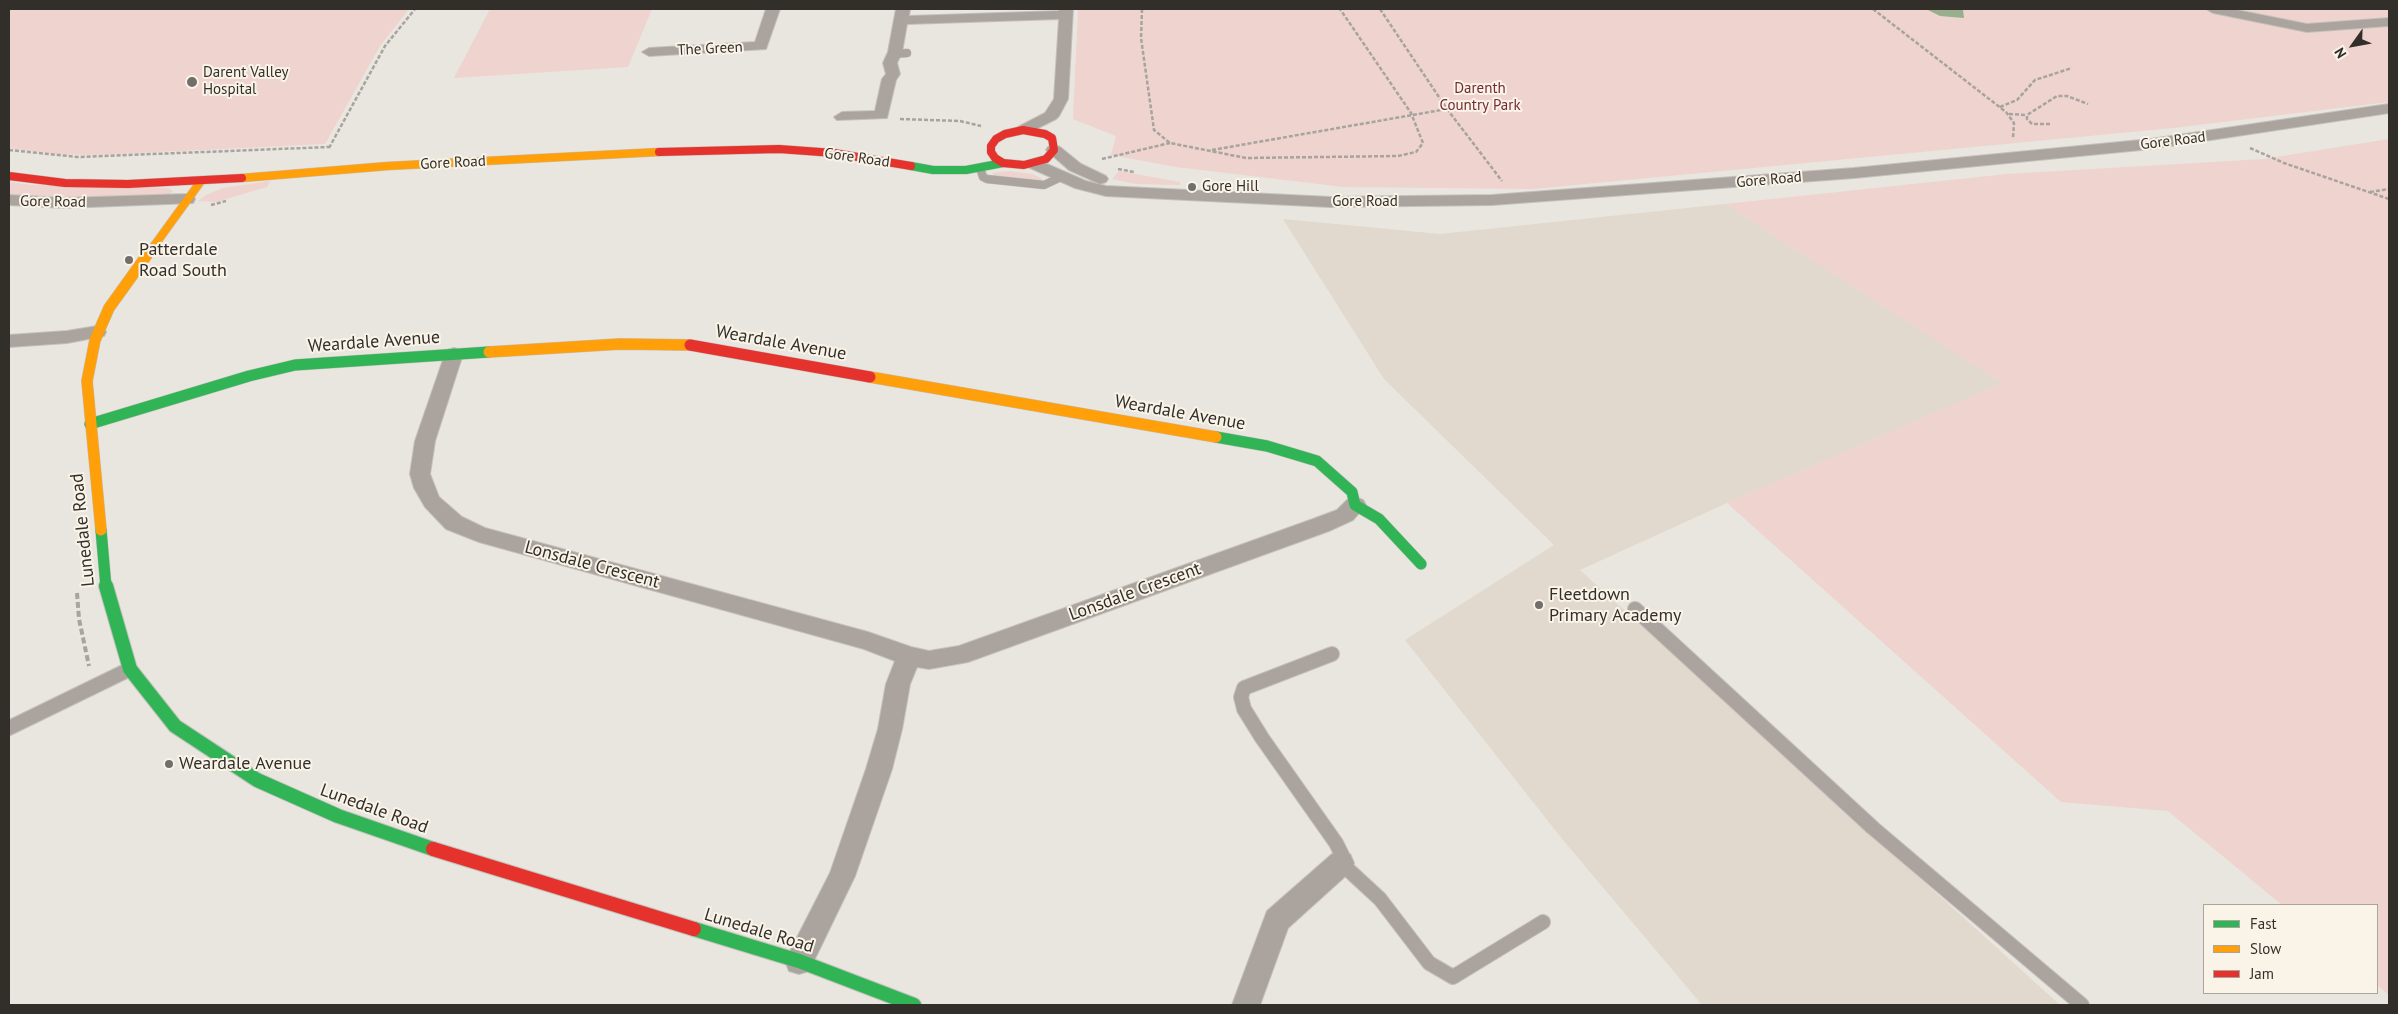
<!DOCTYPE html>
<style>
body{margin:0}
#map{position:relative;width:2398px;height:1014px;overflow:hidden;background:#e9e5df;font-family:"PT Sans",sans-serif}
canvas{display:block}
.frame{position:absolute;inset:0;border:10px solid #322f2b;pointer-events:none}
.legend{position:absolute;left:2203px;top:904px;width:175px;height:90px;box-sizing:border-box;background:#faf3e8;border:1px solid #aaa59c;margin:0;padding:6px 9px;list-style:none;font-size:15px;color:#322f2b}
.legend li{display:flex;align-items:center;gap:10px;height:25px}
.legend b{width:25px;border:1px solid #aaa59c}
.north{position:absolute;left:2328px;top:20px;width:50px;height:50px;-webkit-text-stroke:4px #faf3e8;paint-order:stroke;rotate:238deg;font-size:14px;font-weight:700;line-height:20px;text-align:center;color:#322f2b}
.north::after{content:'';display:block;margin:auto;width:18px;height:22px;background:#322f2b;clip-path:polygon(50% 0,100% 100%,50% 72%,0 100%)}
</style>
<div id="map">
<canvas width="2398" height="1014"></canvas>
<div class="frame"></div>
<ul class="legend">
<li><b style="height:6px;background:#30b455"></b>Fast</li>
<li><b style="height:6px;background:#ff9f0a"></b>Slow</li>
<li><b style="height:6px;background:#e5322d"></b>Jam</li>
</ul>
<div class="north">N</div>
</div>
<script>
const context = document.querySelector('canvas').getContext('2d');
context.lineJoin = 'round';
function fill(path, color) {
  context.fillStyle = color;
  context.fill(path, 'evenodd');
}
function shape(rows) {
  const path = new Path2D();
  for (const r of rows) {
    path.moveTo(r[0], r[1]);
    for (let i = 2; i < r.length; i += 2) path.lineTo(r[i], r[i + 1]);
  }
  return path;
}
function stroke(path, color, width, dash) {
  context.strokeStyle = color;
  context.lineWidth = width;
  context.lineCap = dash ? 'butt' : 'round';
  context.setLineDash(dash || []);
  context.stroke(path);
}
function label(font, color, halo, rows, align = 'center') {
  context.font = font + ' "PT Sans",sans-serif';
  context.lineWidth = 4;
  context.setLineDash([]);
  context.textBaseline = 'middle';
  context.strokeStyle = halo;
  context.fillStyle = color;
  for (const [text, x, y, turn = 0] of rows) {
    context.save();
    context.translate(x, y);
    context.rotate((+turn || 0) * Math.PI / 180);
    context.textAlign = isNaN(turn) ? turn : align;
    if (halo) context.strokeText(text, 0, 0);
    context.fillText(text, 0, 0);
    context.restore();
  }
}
const built = shape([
 [1725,204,2003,383,1727,503,1580,570,2060,1005,1702,1005,1563,840,1405,640,1554,545,1384,379,1283,219,1440,234]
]);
const green = shape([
 [9,9,409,9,380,46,325,144,96,155,54,154,9,148],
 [490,9,652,9,628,67,454,78],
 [1078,9,2389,9,2389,102,2173,128,1533,189,1344,187,1176,167,1111,155,1116,136,1073,119],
 [2389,139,2389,995,2377,985,2377,905,2282,905,2168,811,2061,802,1727,503,2002,383,1725,204,2007,174,2264,159],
 [1008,171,1032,174,1043,179,1038,181,995,176,992,173],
 [1119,171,1180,182,1180,185,1136,184,1112,179],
 [270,181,267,187,216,202,198,201,206,195,223,188],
 [9,182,33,185,168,188,173,191,165,197,90,199,30,197,9,196]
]);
const water = shape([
 [1926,9,1959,9,1963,10,1964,18,1940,16]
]);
const pathFar1 = shape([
 [1142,9,1141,38,1154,130,1170,143,1246,158,1398,156,1416,152,1423,143,1411,113,1340,9],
 [1380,9,1447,109,1502,181],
 [1873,9,2006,112,2014,123,2013,138],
 [2000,107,2017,100,2035,80,2072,68],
 [2009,114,2027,115],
 [900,119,960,121,981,126],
 [2050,124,2032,124,2027,119,2027,115,2057,96,2067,96,2088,104],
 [329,148,385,46,415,9],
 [2250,148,2284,163,2389,199],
 [9,150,78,157,329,147],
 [1212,150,1447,109],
 [1102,159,1170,143],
 [1118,169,1134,172],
 [2370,192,2389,189],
 [211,205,226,201]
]);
const path = shape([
 [77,593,79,619,89,666]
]);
const laneFar1 = shape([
 [894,54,907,53],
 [980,168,983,177,987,179,1044,185,1061,177]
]);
const lane = shape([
 [1635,609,1873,828,2082,1005],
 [1332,654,1244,688,1241,697,1244,709,1262,738,1336,843,1342,855,1341,863,1380,899,1429,963,1453,977,1543,922],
 [9,728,130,669]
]);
const street = shape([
 [766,9,780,9,766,49,649,56,642,52,649,48,755,42,766,9],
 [896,9,910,9,909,16,1059,11,1059,9,1073,9,1068,99,1059,116,1056,119,1028,133,1018,133,1015,130,1018,127,1045,113,1054,99,1059,19,907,24,902,52,897,63,900,74,896,80,887,118,837,120,834,117,842,112,875,111,882,79,886,74,883,63,888,52,896,9],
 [2206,9,2232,9,2307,24,2389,18,2389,26,2307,32,2213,13,2206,9],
 [2389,104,2389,113,2151,149,1854,178,1492,205,1330,207,1106,196,1075,188,1028,167,1026,164,1028,161,1040,161,1086,181,1106,186,1330,197,1492,195,1854,168,2151,139,2389,104],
 [1054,145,1060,147,1081,164,1106,176,1108,179,1106,182,1100,184,1069,170,1046,150,1048,147,1054,145],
 [187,194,193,195,195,199,193,203,64,208,9,205,9,195,64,198,187,194],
 [97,326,104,328,106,332,104,336,67,343,9,347,9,335,67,331,97,326],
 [454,348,461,350,463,354,435,441,430,474,439,497,462,517,485,528,868,632,911,647,929,651,959,646,1313,519,1337,510,1347,500,1355,497,1363,500,1366,505,1353,520,1329,531,968,662,929,669,917,667,910,684,902,729,892,769,855,876,809,971,799,974,789,971,785,961,830,873,866,769,878,729,886,684,895,661,864,649,479,542,446,529,425,507,414,488,410,474,415,441,445,354,447,350,454,348],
 [1341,851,1350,854,1354,863,1350,872,1288,928,1260,1005,1232,1005,1267,911,1332,854,1341,851]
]);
const fastFar2 = shape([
 [911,166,933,170,966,170,1003,163]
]);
const fastFar1 = shape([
 [90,424,249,376,295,365,489,352],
 [1216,437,1267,446,1317,461,1352,492,1355,505,1379,519,1421,564],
 [101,530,106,587]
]);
const fast = shape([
 [106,586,130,669,175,726,257,780,338,816,433,849],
 [694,929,799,961,914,1005]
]);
const slowFar1 = shape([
 [242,178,388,166,659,152],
 [146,257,201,181]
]);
const slow = shape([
 [489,352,620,344,690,345],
 [870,377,1216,437],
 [101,530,87,381,95,340,109,308,147,255]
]);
const jamFar2 = shape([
 [1023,130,1045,134,1052,138,1054,150,1046,159,1024,165,1003,163,995,158,991,152,991,146,996,139,1005,134,1023,130],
 [659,152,779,149,834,153,911,166],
 [9,176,65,183,128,184,242,178]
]);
const jamFar1 = shape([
 [690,345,870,377]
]);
const jam = shape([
 [433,849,694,929]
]);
const markers = [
 [192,82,6,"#726f6a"],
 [1192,187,5,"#726f6a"],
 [129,260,5,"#726f6a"],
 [1539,605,5,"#726f6a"],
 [169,764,5,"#726f6a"]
];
const farStreetnames = [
 ["The Green",710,49,-3],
 ["Gore Road",2173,141,-7],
 ["Gore Road",857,158,8],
 ["Gore Road",453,163,-3],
 ["Gore Road",1769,180,-5],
 ["Gore Road",53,202,1],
 ["Gore Road",1365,202]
];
const farPoinames = [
 ["Darent Valley",203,73],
 ["Hospital",203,90],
 ["Gore Hill",1202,187]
];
const farParknames = [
 ["Darenth",1480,89],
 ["Country Park",1480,106]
];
const poiNames = [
 ["Patterdale",139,250],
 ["Road South",139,271],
 ["Fleetdown",1549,595],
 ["Primary Academy",1549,616],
 ["Weardale Avenue",179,764]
];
const streetNames = [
 ["Weardale Avenue",374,342,-4],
 ["Weardale Avenue",781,343,10],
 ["Weardale Avenue",1180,413,10],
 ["Lunedale Road",83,530,-96],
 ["Lonsdale Crescent",592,565,15],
 ["Lonsdale Crescent",1135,592,-20],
 ["Lunedale Road",374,809,20],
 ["Lunedale Road",759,931,17]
];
fill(built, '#e1d9cd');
fill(green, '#eed3cf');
fill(water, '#98af8c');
stroke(laneFar1, '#c4c1bc', 9);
stroke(lane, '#c4c1bc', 16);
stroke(street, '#c4c1bc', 2);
stroke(fastFar2, '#c4c1bc', 9);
stroke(fastFar1, '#c4c1bc', 12);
stroke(fast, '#c4c1bc', 16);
stroke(slowFar1, '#c4c1bc', 9);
stroke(slow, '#c4c1bc', 12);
stroke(jamFar2, '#c4c1bc', 9);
stroke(jamFar1, '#c4c1bc', 12);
stroke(jam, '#c4c1bc', 16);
stroke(pathFar1, '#a8a39e', 2.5, [4, 2]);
stroke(path, '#a8a39e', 4, [6, 3]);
stroke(laneFar1, '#aaa39e', 8);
stroke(lane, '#aaa39e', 14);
fill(street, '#aaa39e');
stroke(fastFar2, '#30b455', 8);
stroke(fastFar1, '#30b455', 11);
stroke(fast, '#30b455', 14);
stroke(slowFar1, '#ff9f0a', 8);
stroke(slow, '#ff9f0a', 11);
stroke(jamFar2, '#e5322d', 8);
stroke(jamFar1, '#e5322d', 11);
stroke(jam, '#e5322d', 14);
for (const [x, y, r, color] of markers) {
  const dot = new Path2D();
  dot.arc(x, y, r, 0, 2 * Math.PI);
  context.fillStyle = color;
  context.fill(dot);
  stroke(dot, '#faf3e8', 2);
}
label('15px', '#322f2b', '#faf3e8', farStreetnames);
label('15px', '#322f2b', '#faf3e8', farPoinames, 'left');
label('15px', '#78292d', '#faf3e8', farParknames);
label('18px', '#322f2b', '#faf3e8', poiNames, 'left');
label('18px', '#322f2b', '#faf3e8', streetNames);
</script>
